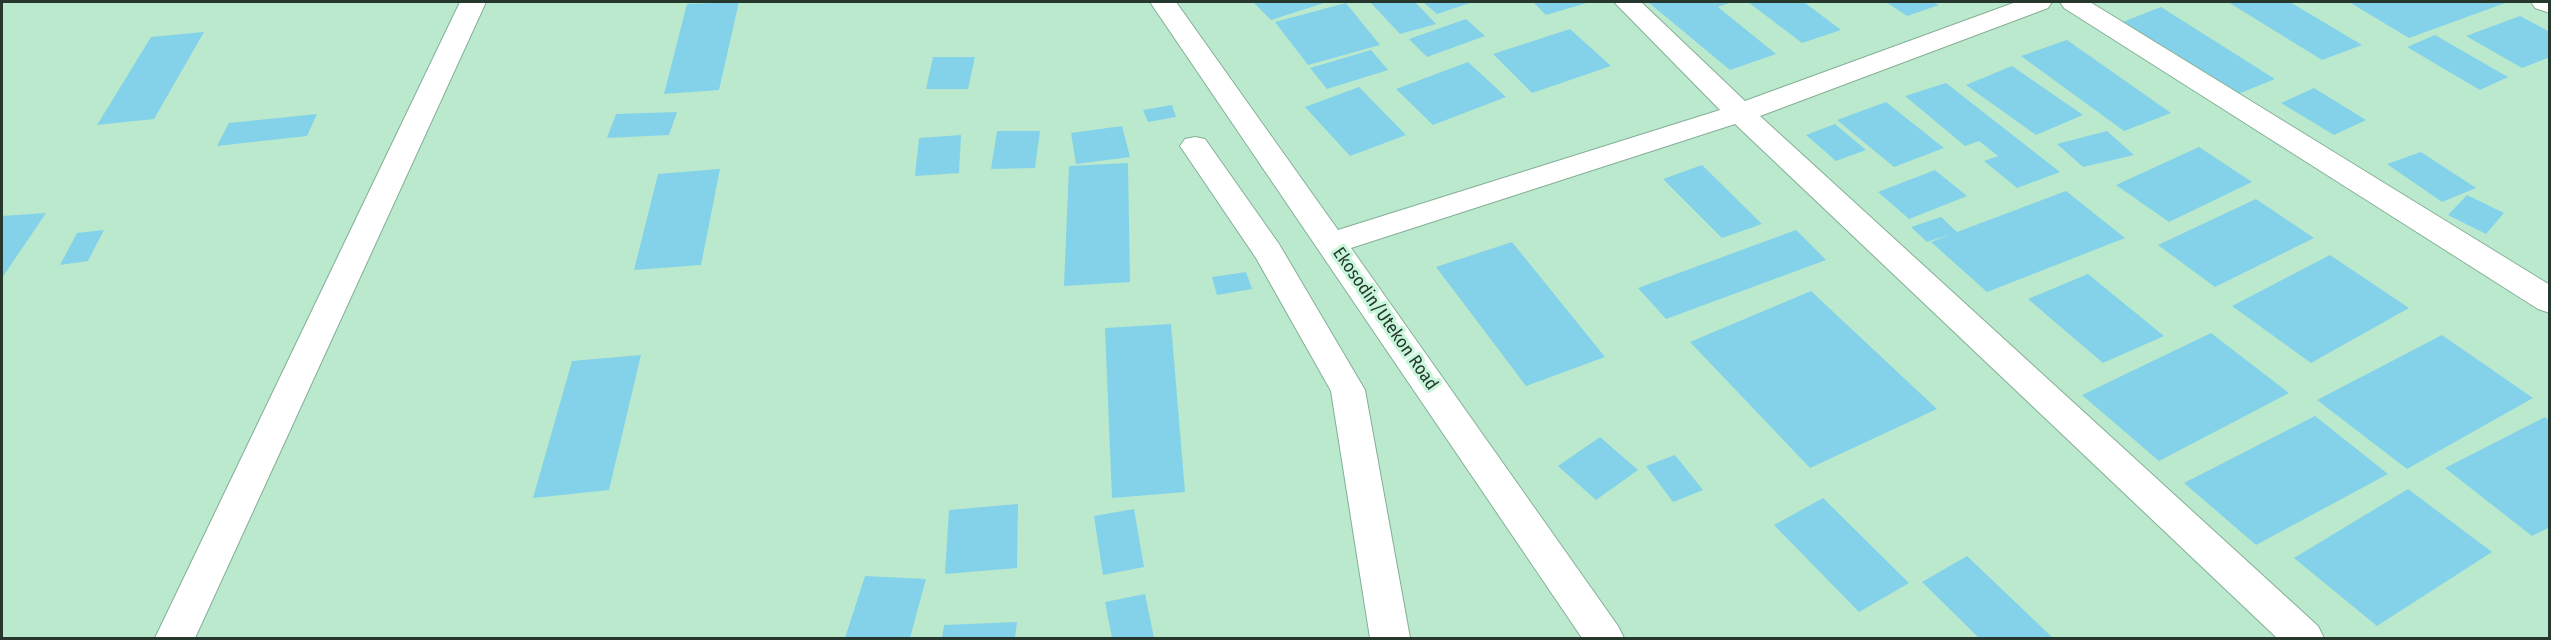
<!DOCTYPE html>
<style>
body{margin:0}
#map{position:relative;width:2551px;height:640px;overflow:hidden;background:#bbe9cd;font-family:"Fira Sans Condensed",sans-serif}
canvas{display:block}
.frame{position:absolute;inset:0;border:3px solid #26382e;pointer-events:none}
</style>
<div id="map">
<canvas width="2551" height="640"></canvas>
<div class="frame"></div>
</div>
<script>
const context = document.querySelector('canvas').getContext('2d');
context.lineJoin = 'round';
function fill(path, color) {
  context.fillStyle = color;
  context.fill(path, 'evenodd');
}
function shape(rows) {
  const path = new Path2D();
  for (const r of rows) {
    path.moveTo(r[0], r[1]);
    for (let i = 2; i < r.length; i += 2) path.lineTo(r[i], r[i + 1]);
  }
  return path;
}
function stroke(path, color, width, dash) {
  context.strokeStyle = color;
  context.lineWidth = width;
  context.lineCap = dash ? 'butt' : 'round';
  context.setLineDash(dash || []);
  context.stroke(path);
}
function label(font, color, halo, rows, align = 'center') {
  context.font = font + ' "Fira Sans Condensed",sans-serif';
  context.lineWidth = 6;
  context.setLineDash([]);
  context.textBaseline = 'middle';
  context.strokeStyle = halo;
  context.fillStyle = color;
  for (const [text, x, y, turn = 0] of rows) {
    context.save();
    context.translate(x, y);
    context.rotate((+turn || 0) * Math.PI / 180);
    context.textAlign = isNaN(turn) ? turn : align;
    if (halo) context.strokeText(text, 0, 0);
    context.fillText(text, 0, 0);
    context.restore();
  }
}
const building = shape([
 [739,2,719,90,664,94,687,4],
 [1253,2,1327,2,1271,20],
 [1370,2,1415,2,1436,24,1400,34],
 [1423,2,1473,2,1437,14],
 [1533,2,1590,2,1546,15],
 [1648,2,1732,2,1718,7,1776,54,1730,70],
 [1748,2,1804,2,1841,30,1802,43],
 [1886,2,1933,2,1939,5,1907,16],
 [2228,2,2290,2,2362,45,2322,60],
 [2349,2,2508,2,2409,38],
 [1346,3,1380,45,1308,65,1275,22],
 [2161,7,2275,79,2233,96,2120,23],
 [2520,16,2550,32,2550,57,2522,68,2466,36],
 [1466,19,1485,36,1427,57,1409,39],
 [1570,29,1611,66,1532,93,1493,54],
 [204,32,154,119,97,125,151,37],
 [2435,35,2508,77,2480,90,2407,47],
 [2067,40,2171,113,2124,131,2021,56],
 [1371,50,1388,70,1327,89,1310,68],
 [933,57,975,57,968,89,926,89],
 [1468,62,1506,97,1433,125,1396,89],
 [2012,66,2083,115,2036,135,1966,85],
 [1946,83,2060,172,2017,188,1984,161,1998,156,1979,141,1965,146,1905,96],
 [1359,87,1406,135,1350,156,1305,107],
 [2314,88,2366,120,2334,135,2281,103],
 [1886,102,1944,148,1894,167,1837,120],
 [1172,105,1176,117,1148,122,1143,110],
 [677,112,669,135,607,138,616,114],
 [317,114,307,136,217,146,229,123],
 [1835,124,1866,150,1836,161,1806,135],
 [1122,126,1130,157,1076,164,1071,133],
 [997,131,1040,131,1035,168,991,169],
 [2107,131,2134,155,2083,167,2057,144],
 [961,135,959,173,915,176,919,138],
 [2199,147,2252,182,2169,222,2116,185],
 [2421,152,2476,188,2442,202,2387,164],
 [1128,163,1130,282,1064,286,1069,166],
 [1702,165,1762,224,1722,238,1663,179],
 [720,169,701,265,634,270,658,174],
 [1935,170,1967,196,1909,219,1878,192],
 [2066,191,2125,238,1987,292,1931,242,1952,234,1927,242,1911,227,1941,217,1957,232],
 [2467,195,2504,213,2486,234,2448,215],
 [2256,199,2314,238,2215,287,2158,245],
 [46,213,2,278,2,216],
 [104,230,88,261,60,265,77,233],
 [1796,230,1826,260,1666,319,1638,288],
 [1512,242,1605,357,1526,386,1436,267],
 [2330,255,2409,308,2311,363,2232,306],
 [1246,272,1252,289,1217,295,1212,277],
 [2088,274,2164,336,2103,363,2028,299],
 [1811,291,1937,409,1810,468,1690,342],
 [1171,324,1185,492,1112,498,1105,328],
 [2211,333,2289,393,2159,461,2082,395],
 [2442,335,2533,398,2407,469,2317,400],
 [641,355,609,490,533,498,572,361],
 [2315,416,2388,474,2256,545,2184,483],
 [2545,417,2550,421,2550,527,2532,536,2445,468],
 [1600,437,1638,470,1596,500,1558,466],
 [1675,455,1703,490,1673,502,1646,466],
 [2408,489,2492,552,2377,626,2294,558],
 [1823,498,1909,583,1859,612,1774,525],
 [1018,504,1017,568,945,574,949,510],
 [1134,509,1144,567,1103,575,1094,516],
 [1967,556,2053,638,1979,638,1922,582],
 [865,576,926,579,910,638,845,638],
 [1145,594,1154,638,1112,638,1105,602],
 [1017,622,1015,638,942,638,944,625]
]);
const minor = shape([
 [460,2,486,2,195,638,155,638,460,2],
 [1150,2,1176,2,1338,230,1720,110,1614,2,1641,2,1745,101,2016,2,2052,2,2048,8,1760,116,2318,626,2324,638,2277,638,1735,124,1351,248,1618,626,1624,638,1582,638,1150,2],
 [2060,2,2090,2,2550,285,2550,313,2538,309,2064,8,2060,2],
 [2531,2,2550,2,2550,13,2535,8,2531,2],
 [1195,137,1205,139,1279,244,1365,390,1410,638,1370,638,1331,391,1256,258,1180,146,1185,139,1195,137]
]);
const streetNames = [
 ["Ekosodin/Utekon Road",1385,319,55]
];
fill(building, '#84d2e9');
stroke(minor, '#84af96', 2);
fill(minor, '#fff');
label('18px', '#26382e', '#c8f6da', streetNames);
</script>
